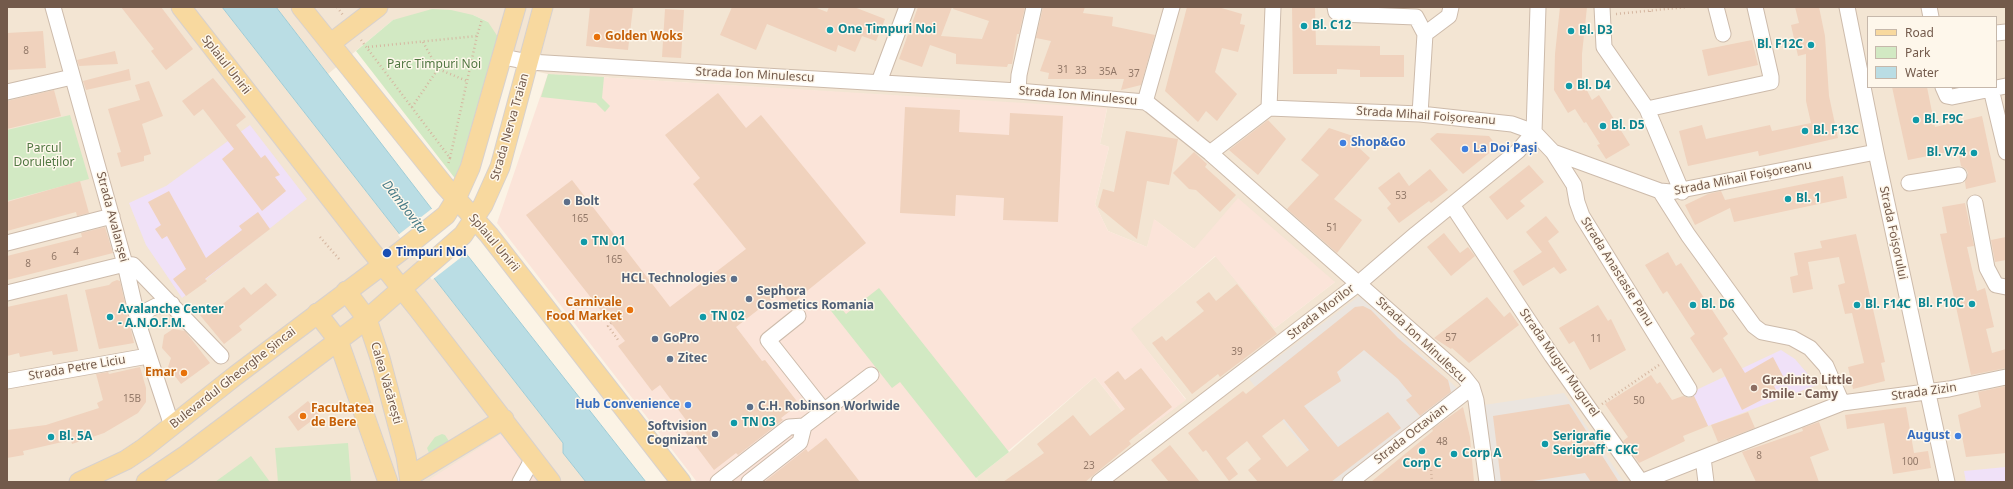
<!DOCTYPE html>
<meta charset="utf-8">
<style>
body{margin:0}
#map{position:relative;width:2013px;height:489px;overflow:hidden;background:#fbf3e5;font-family:"Noto Sans",sans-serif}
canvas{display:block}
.frame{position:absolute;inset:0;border:8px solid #735a4b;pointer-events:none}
.legend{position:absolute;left:1867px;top:16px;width:130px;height:72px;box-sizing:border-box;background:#fef7eb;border:1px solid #c6b8ab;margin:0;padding:5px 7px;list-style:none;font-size:12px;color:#735a4b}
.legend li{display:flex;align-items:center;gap:8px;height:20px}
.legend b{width:20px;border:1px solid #c6b8ab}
</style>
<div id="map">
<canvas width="2013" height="489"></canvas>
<div class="frame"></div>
<ul class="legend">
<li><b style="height:5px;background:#f8d99f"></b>Road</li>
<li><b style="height:11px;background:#d2e9c3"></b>Park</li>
<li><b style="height:11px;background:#badde4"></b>Water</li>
</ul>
</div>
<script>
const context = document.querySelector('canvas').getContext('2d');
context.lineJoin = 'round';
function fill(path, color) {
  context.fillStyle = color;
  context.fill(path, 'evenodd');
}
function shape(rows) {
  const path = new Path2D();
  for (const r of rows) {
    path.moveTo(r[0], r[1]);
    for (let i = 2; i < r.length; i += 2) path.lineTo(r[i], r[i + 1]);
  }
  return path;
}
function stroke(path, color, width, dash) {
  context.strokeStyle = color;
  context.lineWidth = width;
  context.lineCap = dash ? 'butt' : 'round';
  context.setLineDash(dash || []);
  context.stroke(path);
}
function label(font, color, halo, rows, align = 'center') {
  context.font = font + ' "Noto Sans",sans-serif';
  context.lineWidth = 3;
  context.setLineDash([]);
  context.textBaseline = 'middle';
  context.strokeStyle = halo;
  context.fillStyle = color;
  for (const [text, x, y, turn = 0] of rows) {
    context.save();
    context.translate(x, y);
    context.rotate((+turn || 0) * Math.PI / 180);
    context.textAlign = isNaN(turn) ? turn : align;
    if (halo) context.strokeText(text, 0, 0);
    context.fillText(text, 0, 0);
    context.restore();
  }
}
const residential = shape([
 [7,7,222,7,563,443,566,456,586,482,7,482],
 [276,7,2006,7,2006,482,979,482,976,478,1009,452,1095,377,1140,434,1186,399,1130,329,1216,256,1275,328,1335,282,1194,249,1155,220,1147,247,1108,231,1095,204,1109,147,1100,144,1107,109,548,74,491,62,488,22,473,15,393,20,328,74],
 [1868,17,1996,17,1996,87,1868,87]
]);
const commercial = shape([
 [548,74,1107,108,1100,144,1109,147,1095,204,1108,231,1147,247,1154,219,1194,249,1238,198,1335,282,1275,328,1215,256,1131,329,1186,400,1140,434,1095,377,976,478,979,482,697,482,497,223],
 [509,429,546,482,430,482,430,479]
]);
const industrial = shape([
 [1359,296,1460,391,1340,482,1332,482,1249,379],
 [1564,393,1624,482,1494,482,1484,405]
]);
const education = shape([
 [250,125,307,199,182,298,146,245,129,203,166,186],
 [1781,350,1795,359,1817,385,1708,426,1692,392],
 [2006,467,2006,482,1966,482,1964,471]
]);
const green = shape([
 [432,9,451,10,473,15,488,22,498,37,457,181,356,51,393,20],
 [548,74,604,77,602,98,610,106,605,112,596,103,541,97],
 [70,115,89,179,7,201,7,130],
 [879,288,1009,452,976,478,900,382,892,388,828,307,835,301,846,314],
 [442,434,445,435,452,446,431,458,427,448,435,437],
 [348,443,351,482,278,482,275,448],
 [251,456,270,482,215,482]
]);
const water = shape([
 [222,7,276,7,468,256,646,482,586,482,563,453,563,443,222,7]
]);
const pier = shape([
 [434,207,468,252,432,280,398,235]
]);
const building = shape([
 [121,7,161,7,193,49,166,70,151,51,154,49],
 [590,7,633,7,628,50,586,46],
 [732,7,814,7,827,12,829,7,854,7,885,19,876,41,862,36,855,52,838,45,836,52,767,24,756,50,720,35],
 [918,7,952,7,941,36,982,39,989,21,953,9,954,7,1025,7,1019,34,1017,34,1012,64,1008,64,1007,67,956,64,956,54,930,45,922,67,899,59],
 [1043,7,1085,7,1083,13,1113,17,1112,26,1155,35,1141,85,1121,90,1124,79,1048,79,1049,73,1040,71,1051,41,1036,38],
 [1187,7,1218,7,1242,14,1240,24,1245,25,1238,52,1222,48,1215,72,1237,94,1217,121,1206,111,1198,122,1165,91],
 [1292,7,1315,7,1316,45,1380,46,1380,55,1404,55,1404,77,1360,77,1360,70,1337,69,1337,74,1293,74],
 [1560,7,1587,7,1582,54,1582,81,1592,100,1599,95,1630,145,1606,159,1597,145,1600,144,1586,122,1584,123,1575,109,1568,113,1554,90,1555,54],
 [1795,7,1819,7,1825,36,1829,96,1838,138,1759,156,1758,151,1688,166,1679,131,1702,125,1706,139,1770,125,1772,131,1811,123,1806,101,1806,54,1798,56,1791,25,1799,23],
 [665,9,684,10,681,58,662,57],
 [43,31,46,68,7,70,7,33],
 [1752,40,1758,65,1708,76,1702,50],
 [115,51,118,64,79,66,77,60],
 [129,69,131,80,86,90,83,81],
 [213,78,246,117,236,125,261,158,265,155,280,175,275,177,286,191,262,211,222,159,234,149,203,109,194,116,182,101],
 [149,81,163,116,142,124,151,154,144,156,144,161,121,167,117,153,121,152,108,109,140,100,135,85],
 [1892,87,1927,87,1935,127,1982,116,1996,182,1966,189,1965,182,1968,173,1966,169,1961,166,1958,150,1908,160],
 [54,90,61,116,7,129,7,101],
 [718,93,746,128,761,115,866,243,791,304,781,292,736,327,762,361,765,360,799,404,781,418,783,420,738,455,736,453,714,470,680,425,686,420,660,385,652,391,618,346,625,341,526,215,572,180,670,307,746,249,693,184,700,178,665,135],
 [905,107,960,110,959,132,1009,135,1010,113,1063,116,1058,222,1003,220,1004,198,956,195,955,216,900,213],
 [1268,120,1286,139,1258,175,1229,150],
 [1329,128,1362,139,1357,146,1370,158,1334,199,1362,220,1337,253,1287,209,1319,175,1301,160],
 [1126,131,1178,139,1169,185,1147,181,1137,239,1098,207,1103,189,1114,192],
 [1437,133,1489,136,1496,145,1493,150,1463,174,1430,139],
 [1194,152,1207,164,1205,167,1236,195,1220,212,1196,190,1189,189,1173,173],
 [1529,165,1544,182,1520,201,1525,206,1507,220,1489,197],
 [1430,169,1448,190,1431,203,1429,201,1399,223,1387,208,1391,204,1378,188,1399,172,1409,186],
 [1843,176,1847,198,1734,222,1730,208,1695,225,1685,205,1708,194,1721,191,1725,200],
 [80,181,89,213,77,216,76,212,7,231,7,202],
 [169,191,206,258,242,230,239,226,258,212,270,229,205,279,207,281,186,296,173,279,186,269,167,236,162,239,155,229,161,225,148,202],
 [1965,203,1974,246,1967,247,1977,291,1985,288,1994,327,1986,329,1992,353,2006,349,2006,368,1971,375,1940,234,1947,233,1942,207],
 [1546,216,1559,232,1548,241,1567,270,1560,274,1554,267,1523,286,1513,271,1542,252,1526,232],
 [105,227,113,253,7,280,7,256,82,237,81,233],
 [1444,233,1460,253,1468,247,1475,256,1451,276,1427,247],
 [1856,234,1885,362,1881,363,1885,381,1853,389,1848,367,1864,363,1852,313,1845,314,1838,285,1845,283,1839,257,1808,262,1813,289,1793,293,1790,277,1798,275,1794,253,1822,248,1820,241],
 [2006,237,2006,260,1995,262,1991,240],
 [1668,252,1676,266,1681,263,1728,334,1723,338,1745,373,1773,357,1785,380,1774,386,1777,392,1742,410,1721,368,1713,373,1690,338,1695,334,1667,291,1663,294,1645,265],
 [117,280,120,281,134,343,99,349,85,290,109,285,112,282],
 [266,283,277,295,239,326,242,330,224,344,199,314,210,306,214,311,244,287,251,295],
 [1237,284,1277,334,1220,377,1218,374,1192,394,1152,343,1162,336,1166,341,1204,311,1196,302,1209,292,1216,301],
 [67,294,78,351,53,355,52,351,20,357,19,353,7,356,7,307],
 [1487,297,1504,317,1510,312,1519,325,1469,363,1452,348,1451,349,1434,338],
 [1598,305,1608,321,1611,319,1626,350,1590,370,1574,341,1569,344,1559,328],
 [1363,306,1371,310,1398,338,1448,380,1451,392,1420,416,1406,400,1412,396,1398,379,1364,350,1337,372,1341,381,1304,406,1338,447,1388,412,1401,428,1331,482,1258,482,1248,470,1261,459,1247,441,1226,458,1238,474,1229,481,1206,450,1203,452,1188,433,1243,391,1246,394,1355,307],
 [1284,419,1309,450,1287,467,1262,436],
 [173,329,185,331,210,363,181,384,168,367,171,358,162,348,164,335],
 [140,367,146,388,146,402,138,413,104,433,72,444,71,440,23,451,24,455,7,458,7,430,46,425,99,408,97,403,103,400,96,374,108,372,109,374],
 [1141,368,1172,407,1129,441,1131,444,1085,482,1003,482,1044,453,1037,444,1073,415,1090,436,1125,409,1104,382,1118,371,1125,380],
 [1651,375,1657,384,1660,382,1672,400,1683,396,1689,398,1694,396,1708,426,1683,436,1685,441,1639,463,1623,441,1628,437,1605,404],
 [2006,386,2006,453,1966,457,1958,415,1981,407,1978,392],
 [308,401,319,415,298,431,288,417],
 [1569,404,1619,482,1591,482,1585,473,1526,482,1501,482,1493,416],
 [1463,407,1470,437,1474,482,1371,482,1433,431,1432,429],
 [1906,407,1914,453,1928,451,1931,468,1893,474,1884,423,1847,429,1845,415],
 [1748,412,1755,428,1718,442,1711,425],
 [1819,422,1829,450,1810,457,1819,482,1756,482,1742,452,1803,431,1802,428],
 [826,438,860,482,764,482,806,449,808,452],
 [1170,445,1200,482,1169,482,1151,460]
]);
const path = shape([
 [337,7,343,15],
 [1650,7,1650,12],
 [1616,14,1686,7],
 [361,40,450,158,448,165],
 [423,42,438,69,467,81],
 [368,47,477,36,482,19],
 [412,107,438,69],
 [450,158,477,36],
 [320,237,339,259],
 [611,323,608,326,618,340],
 [1602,404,1659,365],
 [1431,470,1432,482]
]);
const minor = shape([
 [53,7,125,264,140,329,172,426],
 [1335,7,1336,12,1339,14,1416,17,1425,34,1420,114],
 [1602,7,1604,47,1647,109,1771,82,1771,77,1755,7],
 [1716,7,1723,34],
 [1847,7,1876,152,1947,482],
 [1929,7,1931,17],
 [1996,33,2006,32],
 [1425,34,1449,16,1451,7],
 [503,57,529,62,1018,91,1145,102,1150,105,1210,153,1464,377,1472,387,1476,400,1487,482],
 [879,82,907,7],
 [1943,87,1947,96,1952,97,2006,86],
 [1991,89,2006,152],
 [1018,91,1019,75,1034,7],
 [7,92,72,77],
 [1145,102,1172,7],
 [1269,108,1273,7],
 [1647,109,1682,192],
 [1534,132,1538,7],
 [1553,152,1574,185,1577,202,1582,216,1689,389],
 [1210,153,1269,108,1420,114,1512,124,1534,132,1553,152,1660,191,1671,192,1876,152],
 [1909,183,1959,175],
 [1660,191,1688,235,1754,326,1762,332,1792,338,1810,348,1826,366,1842,403],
 [1975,203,1987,268,1996,285,2006,287],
 [1452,205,1552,356,1641,482,1842,403,1949,389,2006,377],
 [7,243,112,216],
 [7,293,125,264,133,265,221,356],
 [798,316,768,340,824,411],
 [140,329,144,316,148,310,156,306,172,304],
 [7,381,148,356],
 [1703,458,1706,482],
 [520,482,533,458],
 [718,482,789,427,804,426,871,375],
 [749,482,800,442,804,426],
 [1099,482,1359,283,1416,234,1518,151,1534,132],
 [1350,482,1472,387]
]);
const major = shape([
 [181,7,369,248,418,309,551,482],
 [301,7,444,185,489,235,681,482],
 [331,43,378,7],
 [346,291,367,319,380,358,406,456,410,482],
 [317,313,338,340,388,482],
 [410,476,504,419],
 [79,482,126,460,144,448,235,376,401,251,446,215,456,199,470,168,516,7],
 [146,482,186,455,367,319,463,235,483,205,500,167,543,7]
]);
const markers = [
 [1304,26,4,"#0f9aa8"],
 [830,30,4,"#0f9aa8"],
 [1571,31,4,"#0f9aa8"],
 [597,37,4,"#e8710a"],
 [1811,45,4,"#0f9aa8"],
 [1569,86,4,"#0f9aa8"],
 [1916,120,4,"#0f9aa8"],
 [1603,126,4,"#0f9aa8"],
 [1805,131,4,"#0f9aa8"],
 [1343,143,4,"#3f7fe0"],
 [1465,149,4,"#3f7fe0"],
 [1974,153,4,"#0f9aa8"],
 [1788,199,4,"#0f9aa8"],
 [567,202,4,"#5c6f8a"],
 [584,242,4,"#0f9aa8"],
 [387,253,5,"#1a4fb4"],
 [734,279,4,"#5c6f8a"],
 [749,299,4,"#5c6f8a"],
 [1972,304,4,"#0f9aa8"],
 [1693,305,4,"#0f9aa8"],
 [1857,305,4,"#0f9aa8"],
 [630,310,4,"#e8710a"],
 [110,317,4,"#0f9aa8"],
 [703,317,4,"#0f9aa8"],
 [655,339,4,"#5c6f8a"],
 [670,359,4,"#5c6f8a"],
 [184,373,4,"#e8710a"],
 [1754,388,4,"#8d6e63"],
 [688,405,4,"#3f7fe0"],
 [750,407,4,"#5c6f8a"],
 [303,416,4,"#e8710a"],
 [734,423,4,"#0f9aa8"],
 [715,434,4,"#5c6f8a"],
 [1958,436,4,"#3f7fe0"],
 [51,437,4,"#0f9aa8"],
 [1545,444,4,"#0f9aa8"],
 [1422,451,4,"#0f9aa8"],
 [1454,454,4,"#0f9aa8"]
];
const numberNames = [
 ["8",26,51],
 ["31",1063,70],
 ["33",1081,71],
 ["35A",1108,72],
 ["37",1134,74],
 ["53",1401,196],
 ["165",580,219],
 ["51",1332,228],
 ["4",76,252],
 ["6",54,257],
 ["165",614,260],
 ["8",28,264],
 ["57",1451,338],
 ["11",1596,339],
 ["39",1237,352],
 ["15B",132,399],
 ["50",1639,401],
 ["48",1442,442],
 ["8",1759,456],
 ["100",1910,462],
 ["23",1089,466]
];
const cultureNames = [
 ["Bl. C12",1312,26],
 ["One Timpuri Noi",838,30],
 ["Bl. D3",1579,31],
 ["Bl. F12C",1803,45,"right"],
 ["Bl. D4",1577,86],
 ["Bl. F9C",1924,120],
 ["Bl. D5",1611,126],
 ["Bl. F13C",1813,131],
 ["Bl. V74",1966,153,"right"],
 ["Bl. 1",1796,199],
 ["TN 01",592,242],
 ["Bl. F10C",1964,304,"right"],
 ["Bl. D6",1701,305],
 ["Bl. F14C",1865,305],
 ["Avalanche Center",118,310],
 ["- A.N.O.F.M.",118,324],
 ["TN 02",711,317],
 ["TN 03",742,423],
 ["Bl. 5A",59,437],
 ["Serigrafie",1553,437],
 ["Serigraff - CKC",1553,451],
 ["Corp A",1462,454],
 ["Corp C",1422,464,"center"]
];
const foodNames = [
 ["Golden Woks",605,37],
 ["Carnivale",622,303,"right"],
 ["Food Market",622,317,"right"],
 ["Emar",176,373,"right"],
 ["Facultatea",311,409],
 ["de Bere",311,423]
];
const streetNames = [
 ["Splaiul Unirii",226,65,52],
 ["Strada Ion Minulescu",755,75,3],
 ["Strada Ion Minulescu",1078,96,5],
 ["Strada Mihail Foișoreanu",1426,116,4],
 ["Strada Nerva Traian",510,127,-74],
 ["Strada Mihail Foișoreanu",1743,178,-11],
 ["Strada Avalanșei",112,217,75],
 ["Strada Foișorului",1893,233,78],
 ["Splaiul Unirii",494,243,50],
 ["Strada Anastasie Panu",1617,272,58],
 ["Strada Morilor",1321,312,-38],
 ["Strada Ion Minulescu",1421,340,43],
 ["Strada Mugur Mugurel",1559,363,55],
 ["Strada Petre Liciu",77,368,-10],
 ["Bulevardul Gheorghe Șincai",233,378,-38],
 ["Calea Văcărești",386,383,74],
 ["Strada Zizin",1924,392,-8],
 ["Strada Octavian",1411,434,-38]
];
const parkNames = [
 ["Parc Timpuri Noi",434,65],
 ["Parcul",44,149],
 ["Doruleților",44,163]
];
const shopNames = [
 ["Shop&Go",1351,143],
 ["La Doi Pași",1473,149],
 ["Hub Convenience",680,405,"right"],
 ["August",1950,436,"right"]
];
const serviceNames = [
 ["Bolt",575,202],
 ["HCL Technologies",726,279,"right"],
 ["Sephora",757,292],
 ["Cosmetics Romania",757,306],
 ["GoPro",663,339],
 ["Zitec",678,359],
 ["C.H. Robinson Worlwide",758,407],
 ["Softvision",707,427,"right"],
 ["Cognizant",707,441,"right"]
];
const transitNames = [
 ["Timpuri Noi",396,253]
];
const educationNames = [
 ["Gradinita Little",1762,381],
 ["Smile - Camy",1762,395]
];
const waterNames = [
 ["Dâmbovița",404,207,52]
];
fill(residential, '#f3e5d3');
fill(commercial, '#fbe4d9');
fill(industrial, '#ebe5df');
fill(education, '#f0e1f8');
fill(green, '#d2e9c3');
fill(water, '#badde4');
stroke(water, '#a0ccd6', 1);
fill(pier, '#fbf3e5');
fill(building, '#f0d2bd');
stroke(minor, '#cdbbab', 17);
stroke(major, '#d8d1cd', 21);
stroke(path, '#d5b6a0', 2.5, [1, 3]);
stroke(minor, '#fff', 15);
stroke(major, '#f8d99f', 19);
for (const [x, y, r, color] of markers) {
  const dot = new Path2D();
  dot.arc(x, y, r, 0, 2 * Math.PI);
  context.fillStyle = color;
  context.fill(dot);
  stroke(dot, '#fef7eb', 1.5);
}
label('10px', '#927868', null, numberNames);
label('bold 12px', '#0d838f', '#fef7eb', cultureNames, 'left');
label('bold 12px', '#c56008', '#fef7eb', foodNames, 'left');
label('12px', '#735a4b', '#fef7eb', streetNames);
label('12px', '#527843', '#fef7eb', parkNames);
label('bold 12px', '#366cbe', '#fef7eb', shopNames, 'left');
label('bold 12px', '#4e5e75', '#fef7eb', serviceNames, 'left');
label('bold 12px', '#164399', '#fef7eb', transitNames, 'left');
label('bold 12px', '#785e54', '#fef7eb', educationNames, 'left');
label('italic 13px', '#457a86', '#fef7eb', waterNames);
</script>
